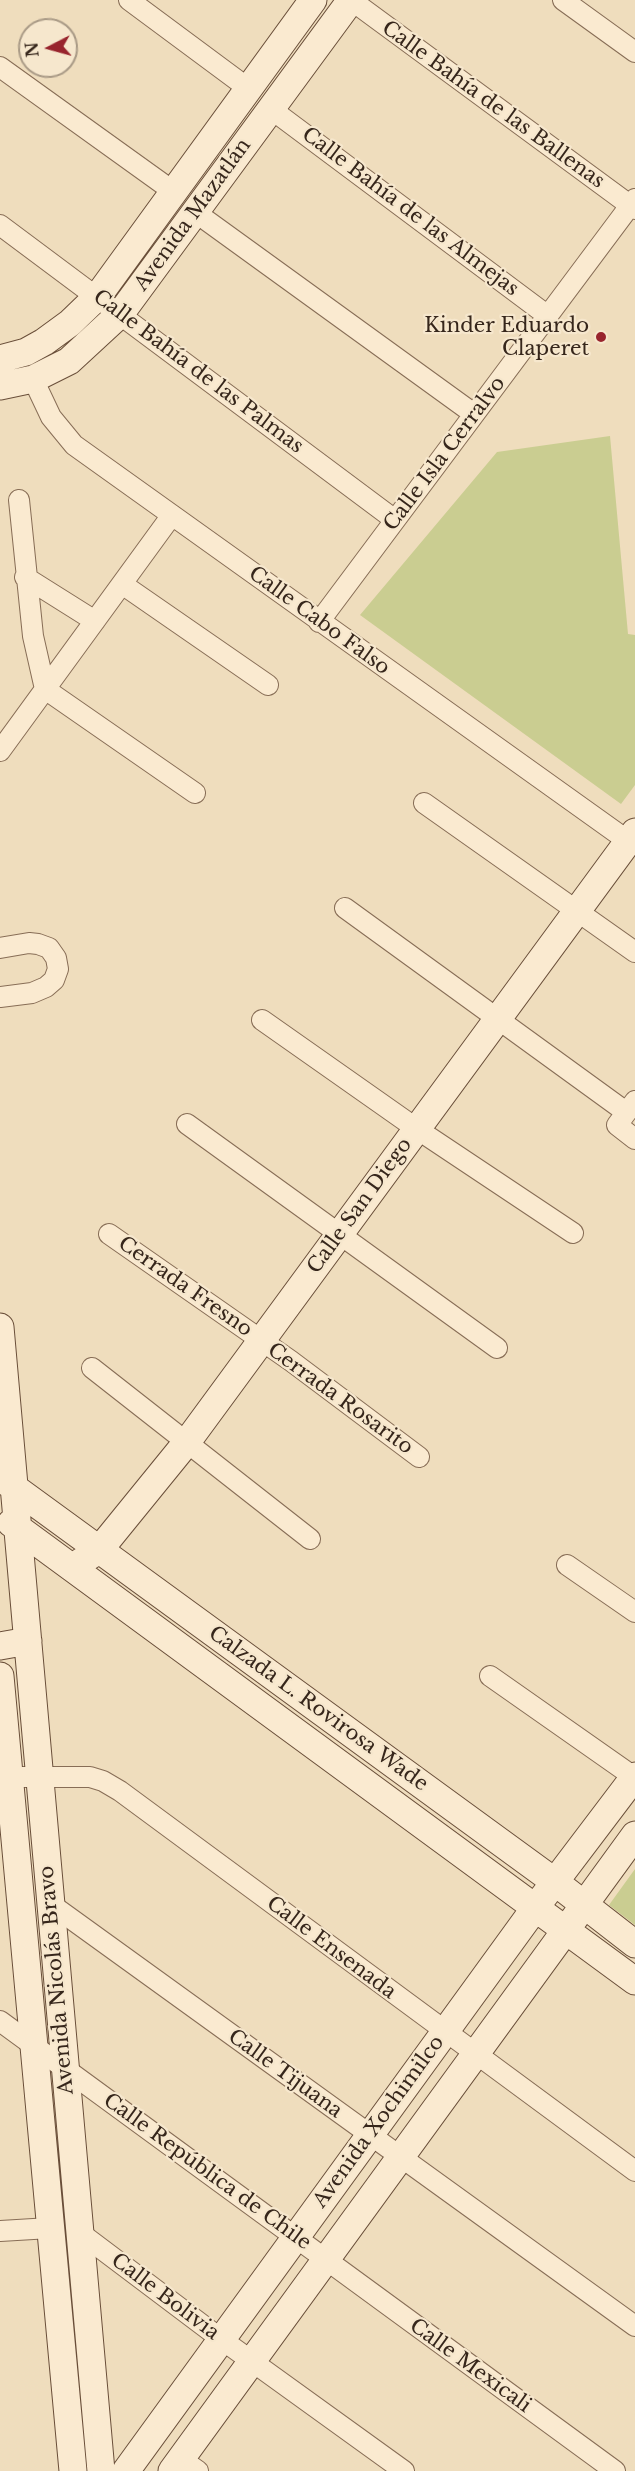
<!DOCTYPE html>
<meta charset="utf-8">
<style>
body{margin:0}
#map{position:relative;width:635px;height:2471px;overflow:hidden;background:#efddbd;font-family:"Libre Baskerville",serif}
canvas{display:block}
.north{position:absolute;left:18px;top:18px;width:60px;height:60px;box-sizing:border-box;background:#f6e7cd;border:2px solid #a99a86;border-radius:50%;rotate:264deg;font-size:16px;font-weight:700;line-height:24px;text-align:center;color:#36261b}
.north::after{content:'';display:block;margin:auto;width:21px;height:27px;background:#98242d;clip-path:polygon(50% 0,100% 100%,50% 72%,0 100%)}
</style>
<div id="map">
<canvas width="635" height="2471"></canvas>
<div class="north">N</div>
</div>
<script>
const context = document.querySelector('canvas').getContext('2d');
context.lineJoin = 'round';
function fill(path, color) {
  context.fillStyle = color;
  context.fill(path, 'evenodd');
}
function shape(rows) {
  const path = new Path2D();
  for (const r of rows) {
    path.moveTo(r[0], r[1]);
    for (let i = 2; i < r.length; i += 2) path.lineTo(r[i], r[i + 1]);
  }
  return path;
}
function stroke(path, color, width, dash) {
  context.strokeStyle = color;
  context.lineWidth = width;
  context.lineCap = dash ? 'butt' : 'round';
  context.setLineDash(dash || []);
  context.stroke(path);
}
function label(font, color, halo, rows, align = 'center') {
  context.font = font + ' "Libre Baskerville",serif';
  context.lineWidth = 4.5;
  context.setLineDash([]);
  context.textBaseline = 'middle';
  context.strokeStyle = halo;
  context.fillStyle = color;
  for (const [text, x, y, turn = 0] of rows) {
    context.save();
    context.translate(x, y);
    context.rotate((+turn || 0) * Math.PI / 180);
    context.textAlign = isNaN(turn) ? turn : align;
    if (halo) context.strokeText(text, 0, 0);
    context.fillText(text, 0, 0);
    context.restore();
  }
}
const green = shape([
 [610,436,628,634,635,635,635,785,621,804,360,615,497,452],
 [635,1869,635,1925,609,1905]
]);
const street = shape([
 [129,0,249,89],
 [351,0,635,209],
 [563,0,635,52],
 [0,67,174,192],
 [271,109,548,316],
 [195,212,474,414],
 [0,225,395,520],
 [33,379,51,417,74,445,628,841],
 [19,500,33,636,45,689,195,793],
 [25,577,95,621],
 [122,584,268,685],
 [319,622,635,199],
 [0,751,172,515],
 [424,803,635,952],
 [345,908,626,1112],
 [0,948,29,943,38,944,49,948,56,958,58,969,54,980,46,987,32,993,0,997],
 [262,1020,417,1129,573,1233],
 [635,1101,617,1125,635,1139],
 [187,1124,497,1348],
 [109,1234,291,1361,419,1457],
 [92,1368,310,1539],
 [567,1565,635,1612],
 [490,1676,634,1777],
 [10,1777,90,1777,103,1781,120,1791,635,2171],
 [52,1905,635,2326],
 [0,2021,615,2471],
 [0,2231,50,2228],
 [79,2232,221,2339,404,2471],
 [181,2459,198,2471]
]);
const secondary = shape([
 [0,359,26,352,44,342,70,323,98,296,313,0],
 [0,386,33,379,69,361,121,313,351,0],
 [0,1327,101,2471],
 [5,1481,555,1882,635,1944],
 [11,1523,635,1981],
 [73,1567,100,1549,187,1442,635,832],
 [0,1646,28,1641],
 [0,1676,73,2471],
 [126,2471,535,1908,635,1776],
 [172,2471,635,1835]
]);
const markers = [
 [601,337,6,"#98242d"]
];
const streetNames = [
 ["Calle Bahía de las Ballenas",493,105,36],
 ["Calle Bahía de las Almejas",410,212,37],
 ["Avenida Mazatlán",193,215,-54],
 ["Calle Bahía de las Palmas",198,372,37],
 ["Calle Isla Cerralvo",445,454,-53],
 ["Calle Cabo Falso",319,621,36],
 ["Calle San Diego",360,1206,-54],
 ["Cerrada Fresno",185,1287,35],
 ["Cerrada Rosarito",340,1399,36],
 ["Calzada L. Rovirosa Wade",318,1709,36],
 ["Calle Ensenada",331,1948,37],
 ["Avenida Nicolás Bravo",57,1980,-95],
 ["Calle Tijuana",285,2074,36],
 ["Avenida Xochimilco",379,2122,-54],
 ["Calle República de Chile",207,2172,36],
 ["Calle Bolivia",165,2297,37],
 ["Calle Mexicali",470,2366,36]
];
const poiNames = [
 ["Kinder Eduardo",589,326],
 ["Claperet",589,349]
];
fill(green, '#cacd91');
stroke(street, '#876d56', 22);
stroke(secondary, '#694e39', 29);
stroke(street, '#faead0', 20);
stroke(secondary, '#faead0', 27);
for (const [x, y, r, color] of markers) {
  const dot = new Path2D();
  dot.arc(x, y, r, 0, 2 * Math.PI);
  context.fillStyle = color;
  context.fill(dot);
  stroke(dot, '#f6e7cd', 2);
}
label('20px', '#36261b', '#f6e7cd', streetNames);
label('20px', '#36261b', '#f6e7cd', poiNames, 'right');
</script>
